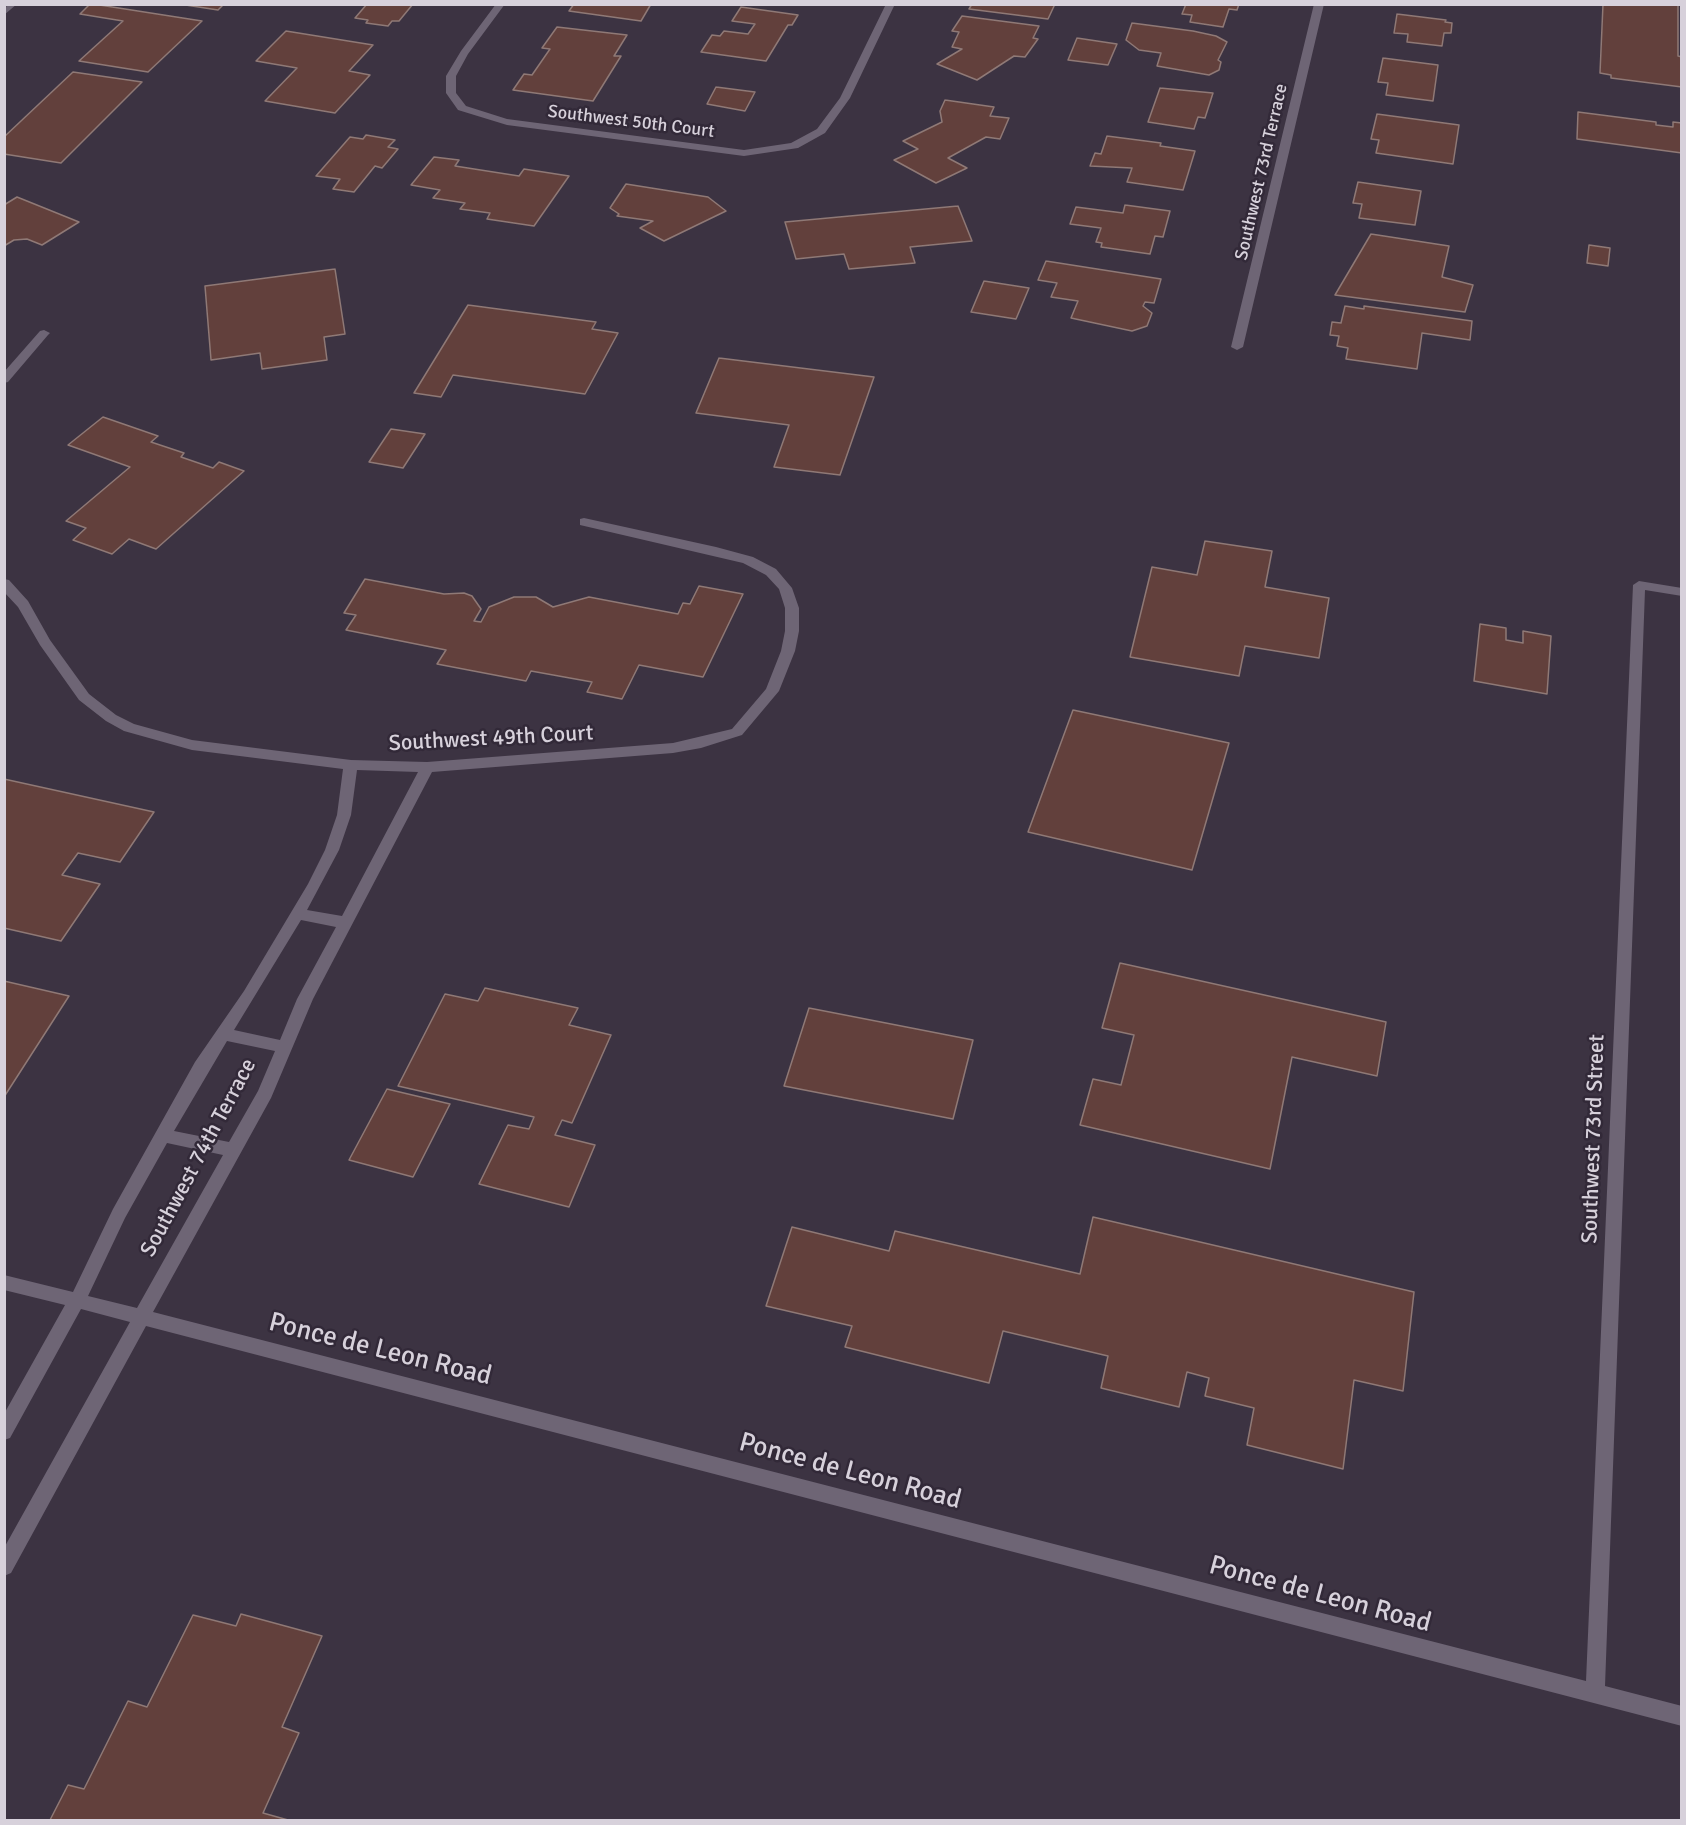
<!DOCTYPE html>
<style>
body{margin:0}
#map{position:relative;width:1686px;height:1825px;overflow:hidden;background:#3c3342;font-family:Signika,sans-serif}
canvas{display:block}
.frame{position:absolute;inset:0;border:6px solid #d7d1db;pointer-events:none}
</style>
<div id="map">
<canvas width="1686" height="1825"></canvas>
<div class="frame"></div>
</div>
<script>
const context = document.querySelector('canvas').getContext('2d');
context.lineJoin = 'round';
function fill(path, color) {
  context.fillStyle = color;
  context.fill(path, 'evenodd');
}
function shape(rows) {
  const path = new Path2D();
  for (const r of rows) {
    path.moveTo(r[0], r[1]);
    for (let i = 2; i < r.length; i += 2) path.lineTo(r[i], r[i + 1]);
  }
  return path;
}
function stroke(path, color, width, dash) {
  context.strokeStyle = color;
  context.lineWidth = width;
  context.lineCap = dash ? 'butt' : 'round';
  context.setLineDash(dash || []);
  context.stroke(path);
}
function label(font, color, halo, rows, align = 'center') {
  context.font = font + ' Signika,sans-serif';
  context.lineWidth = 5;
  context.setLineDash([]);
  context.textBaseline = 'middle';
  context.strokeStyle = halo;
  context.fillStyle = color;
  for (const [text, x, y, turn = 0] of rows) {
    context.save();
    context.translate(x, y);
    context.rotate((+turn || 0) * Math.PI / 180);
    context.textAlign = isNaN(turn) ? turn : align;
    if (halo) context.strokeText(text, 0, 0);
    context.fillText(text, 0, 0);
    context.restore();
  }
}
const building = shape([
 [90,4,93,4,202,21,148,72,79,61,123,21,80,14,90,4],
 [179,4,224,4,218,10,179,4],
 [367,4,413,4,399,21,392,21,388,26,366,23,368,20,355,18,367,4],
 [574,4,651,4,641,21,569,11,574,4],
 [972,4,1055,4,1048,19,969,9,972,4],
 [1186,4,1239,4,1237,10,1229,9,1223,27,1190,22,1192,15,1182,14,1186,4],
 [1603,4,1678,4,1678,56,1682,57,1682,87,1611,78,1611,75,1600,73,1603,4],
 [741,7,798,15,792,25,788,25,766,61,701,52,712,35,720,36,724,31,748,34,755,24,732,21,741,7],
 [1397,14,1446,20,1445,22,1452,23,1451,33,1444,33,1442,46,1407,42,1408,34,1394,33,1397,14],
 [962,16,1039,26,1033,38,1038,39,1025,57,1014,56,977,80,937,64,962,49,952,47,959,32,952,31,962,16],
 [1132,23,1193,31,1216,36,1227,42,1218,60,1221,62,1219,70,1209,75,1157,66,1161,53,1139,50,1126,40,1132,23],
 [557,27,627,35,614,56,621,56,593,101,513,90,524,74,532,75,550,49,542,48,557,27],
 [286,31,373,45,349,71,370,75,335,113,265,101,297,68,256,61,286,31],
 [1077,38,1117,44,1108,65,1068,60,1077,38],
 [1383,58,1438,65,1433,101,1386,95,1388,83,1378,82,1383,58],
 [73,72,142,82,61,163,4,154,4,137,73,72],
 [716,87,755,92,745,111,707,104,716,87],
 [1160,88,1213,93,1205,118,1198,117,1194,129,1148,122,1160,88],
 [945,100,994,107,990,116,1009,118,1000,139,986,137,948,158,967,168,936,183,894,160,918,149,903,141,942,122,940,111,945,100],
 [1578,112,1656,122,1656,125,1673,127,1673,122,1682,123,1682,153,1577,139,1578,112],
 [1377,114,1459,125,1453,164,1376,153,1379,140,1371,139,1377,114],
 [366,135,395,140,388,147,398,149,382,168,375,166,354,192,333,189,340,179,316,176,350,137,363,139,366,135],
 [1107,136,1161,143,1160,146,1195,151,1183,190,1127,182,1132,168,1090,166,1095,153,1101,154,1107,136],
 [434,157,459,160,455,166,519,176,524,169,569,176,534,226,487,219,490,213,460,209,465,203,433,198,440,190,411,185,434,157],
 [1358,182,1421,191,1415,225,1359,218,1362,204,1353,203,1358,182],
 [626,184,708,197,726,211,664,241,640,228,653,221,617,216,619,214,610,208,626,184],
 [17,197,79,222,42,245,27,239,14,240,4,246,4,205,17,197],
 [1125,205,1170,211,1163,237,1155,236,1150,254,1101,247,1102,243,1096,242,1101,228,1070,224,1076,207,1123,213,1125,205],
 [958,206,972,241,910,247,915,263,849,269,844,254,796,259,785,222,958,206],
 [1371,234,1449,246,1442,277,1473,285,1465,312,1335,295,1371,234],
 [1589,245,1610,248,1608,266,1587,263,1589,245],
 [1046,261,1161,279,1154,303,1145,302,1143,306,1152,313,1147,326,1132,331,1071,318,1078,301,1051,297,1057,283,1038,280,1046,261],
 [335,269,345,334,324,337,327,360,262,369,260,353,211,360,205,286,335,269],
 [984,281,1029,288,1016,319,971,312,984,281],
 [468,305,596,322,592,329,618,333,585,394,453,375,441,397,414,393,468,305],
 [1345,306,1364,309,1364,306,1472,321,1470,340,1422,333,1417,369,1346,359,1348,348,1337,346,1339,336,1330,335,1332,322,1341,323,1345,306],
 [719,358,874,377,840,475,774,467,789,425,696,413,719,358],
 [103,417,158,436,151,442,184,453,181,457,213,468,219,462,244,471,156,549,129,539,112,554,73,540,86,528,66,521,130,467,68,445,103,417],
 [391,429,425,434,403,468,369,462,391,429],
 [1205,541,1272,551,1265,587,1329,598,1319,658,1245,646,1239,676,1130,657,1152,567,1197,575,1205,541],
 [365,579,444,594,464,593,472,596,481,609,474,621,481,622,489,607,514,597,536,597,553,607,589,597,678,614,683,603,690,604,699,586,743,594,703,677,639,665,622,699,587,692,592,682,531,671,526,681,437,664,446,650,346,630,356,615,344,613,365,579],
 [1480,624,1506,628,1506,640,1523,643,1523,631,1551,636,1547,694,1474,681,1480,624],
 [1073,710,1229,743,1192,870,1028,832,1073,710],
 [4,779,154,812,120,862,78,853,62,875,100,884,61,941,4,928,4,779],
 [1120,963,1386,1022,1377,1076,1292,1057,1270,1169,1080,1125,1093,1079,1121,1085,1134,1035,1102,1028,1120,963],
 [4,981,69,996,4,1097,4,981],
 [485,988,578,1008,569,1025,611,1035,572,1123,562,1120,555,1135,595,1145,569,1207,479,1184,508,1125,529,1129,534,1117,398,1086,445,994,478,1001,485,988],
 [809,1008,973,1040,953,1119,784,1086,809,1008],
 [387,1089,450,1104,413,1177,349,1160,387,1089],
 [1093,1217,1414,1292,1403,1391,1354,1380,1343,1469,1247,1445,1254,1408,1205,1396,1209,1378,1187,1372,1179,1407,1101,1388,1108,1356,1003,1331,989,1383,845,1347,852,1326,766,1306,792,1227,889,1251,895,1231,1080,1274,1093,1217],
 [241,1614,322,1636,282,1727,299,1733,263,1813,288,1820,50,1820,68,1785,84,1789,128,1701,147,1707,193,1615,236,1626,241,1614]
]);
const minor = shape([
 [7,4,17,4,4,15,7,4],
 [496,4,505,4,468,54,456,76,456,93,466,106,507,119,744,150,791,143,817,129,840,98,886,4,895,4,850,98,825,133,798,148,744,156,507,125,458,110,446,93,446,76,461,51,496,4],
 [1314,4,1324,4,1243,347,1237,350,1231,347,1314,4],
 [44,330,50,333,48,335,8,382,4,383,4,372,40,331,44,330],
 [584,518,716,547,753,557,776,569,792,588,799,608,799,631,795,651,779,691,742,735,701,748,673,753,432,772,313,999,271,1098,153,1312,1586,1681,1633,585,1639,581,1682,588,1682,596,1645,590,1605,1686,1682,1706,1682,1726,146,1326,11,1573,4,1576,4,1548,130,1322,81,1309,10,1438,4,1440,4,1414,65,1305,4,1290,4,1275,73,1292,113,1209,195,1062,244,991,308,884,325,850,337,815,343,769,192,750,124,731,106,721,79,700,40,645,18,607,4,592,4,579,9,580,28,601,50,640,89,694,116,715,134,724,192,740,351,760,427,762,673,743,732,729,766,689,781,651,785,631,785,608,779,589,766,575,743,563,580,525,580,519,584,518],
 [357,770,418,772,342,916,307,910,339,850,351,815,357,770],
 [301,920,336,927,297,999,280,1040,234,1030,301,920],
 [227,1041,275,1051,258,1091,229,1142,174,1131,227,1041],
 [167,1143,223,1155,137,1308,88,1296,125,1218,167,1143]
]);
const farStreetnames = [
 ["Southwest 50th Court",631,122,7],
 ["Southwest 73rd Terrace",1262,172,-77]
];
const streetNames = [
 ["Southwest 49th Court",491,739,-3],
 ["Southwest 73rd Street",1594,1139,-88],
 ["Southwest 74th Terrace",199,1158,-62]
];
const nearStreetnames = [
 ["Ponce de Leon Road",380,1350,14],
 ["Ponce de Leon Road",850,1472,15],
 ["Ponce de Leon Road",1320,1595,15]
];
fill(building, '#62403c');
stroke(building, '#8f7976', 1.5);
fill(minor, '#6e6575');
label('18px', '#d7d1db', '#322938', farStreetnames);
label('22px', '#d7d1db', '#322938', streetNames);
label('27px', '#d7d1db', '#322938', nearStreetnames);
</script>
